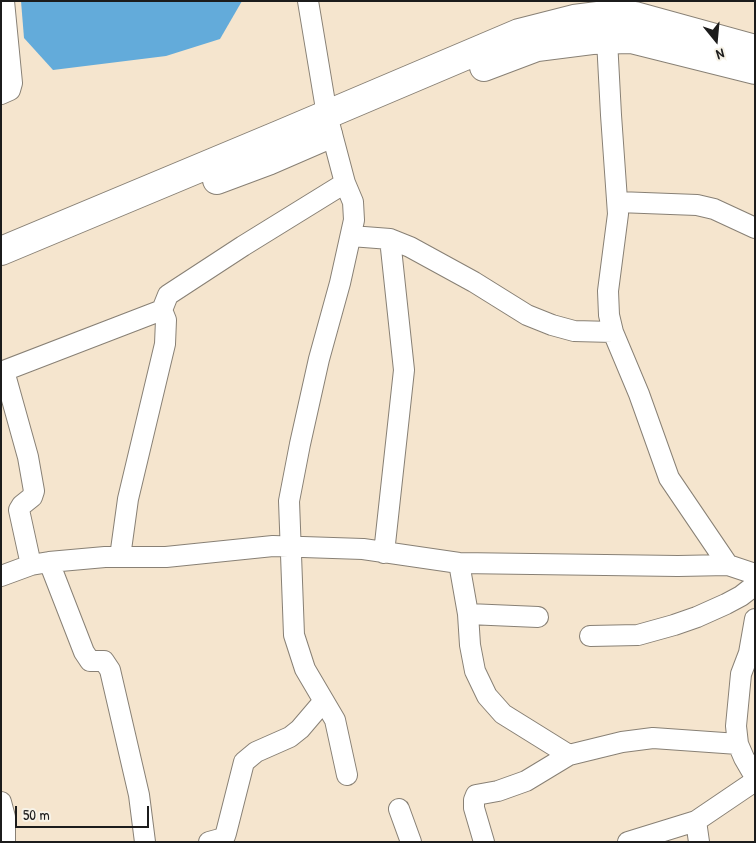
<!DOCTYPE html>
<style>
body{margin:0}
#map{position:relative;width:756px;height:843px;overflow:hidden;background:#f5e5ce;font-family:"Patrick Hand",sans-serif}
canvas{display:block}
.frame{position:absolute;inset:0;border:2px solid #1c1c1c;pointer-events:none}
.north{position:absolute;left:691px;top:15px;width:50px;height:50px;-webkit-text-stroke:4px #f7f3e8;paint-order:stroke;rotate:163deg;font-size:14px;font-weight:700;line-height:20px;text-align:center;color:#1c1c1c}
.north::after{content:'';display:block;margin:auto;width:18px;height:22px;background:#1c1c1c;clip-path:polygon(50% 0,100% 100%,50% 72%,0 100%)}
.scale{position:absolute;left:15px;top:806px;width:134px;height:22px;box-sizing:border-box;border:2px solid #1c1c1c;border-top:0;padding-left:6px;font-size:15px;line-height:18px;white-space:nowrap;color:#1c1c1c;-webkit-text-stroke:4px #f7f3e8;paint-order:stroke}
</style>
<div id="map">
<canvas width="756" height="843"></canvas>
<div class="frame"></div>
<div class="north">N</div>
<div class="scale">50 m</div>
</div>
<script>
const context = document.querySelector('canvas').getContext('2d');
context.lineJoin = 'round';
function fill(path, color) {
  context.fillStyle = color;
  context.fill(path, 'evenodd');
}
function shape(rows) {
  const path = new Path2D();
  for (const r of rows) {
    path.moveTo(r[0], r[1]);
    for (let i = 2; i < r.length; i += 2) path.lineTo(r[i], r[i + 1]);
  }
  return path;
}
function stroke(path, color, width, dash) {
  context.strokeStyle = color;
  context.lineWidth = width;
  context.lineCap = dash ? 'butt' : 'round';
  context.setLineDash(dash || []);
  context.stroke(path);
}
const water = shape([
 [21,1,242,1,220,39,166,56,53,70,24,38]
]);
const street = shape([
 [308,1,327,115,345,183,353,202,354,220,340,283,319,359,300,444,289,501,294,635,305,669,335,720,347,775],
 [607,40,611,115,618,214,608,291,609,315,613,332,639,394,669,478,728,565],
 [1,94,10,90,12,83,4,1],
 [618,202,697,205,714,209,755,228],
 [351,236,390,239,410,247,474,282,527,315,552,325,574,331,613,332],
 [4,371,28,457,34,491,32,497,22,505,19,510,31,565],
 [1,372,162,310],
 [384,553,404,370,390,239],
 [120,557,128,499,165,344,166,320,162,310,168,295,243,246,345,183],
 [49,562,84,652,90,661,104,661,110,670,139,795,145,842],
 [459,563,468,614,470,645,475,671,487,696,503,714,569,755,622,742,653,738,738,744],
 [1,576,31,565,49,562,105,557,166,557,273,546,363,549,459,563,678,566,728,565,755,574],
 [468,614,538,617],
 [755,619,749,653,741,674,736,726,738,744,744,758,755,777],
 [590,636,638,635,674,625,697,617,726,604,741,596,755,585],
 [1,802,5,817,5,842],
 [399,809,411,842],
 [696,821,699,842],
 [209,842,220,839,225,836,226,833,244,762,256,752,290,737,300,729,323,702],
 [484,842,474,808,474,800,476,795,498,791,526,781,569,755],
 [628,842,696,821,755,781]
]);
const secondary = shape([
 [484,67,537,47,592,40,631,39,755,70],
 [217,180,268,161,328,135],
 [1,251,281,134,519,33,574,19,606,15,635,16,755,49]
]);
fill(water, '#63abda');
stroke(street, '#888075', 22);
stroke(secondary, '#888075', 30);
stroke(street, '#fff', 20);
stroke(secondary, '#fff', 28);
</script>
